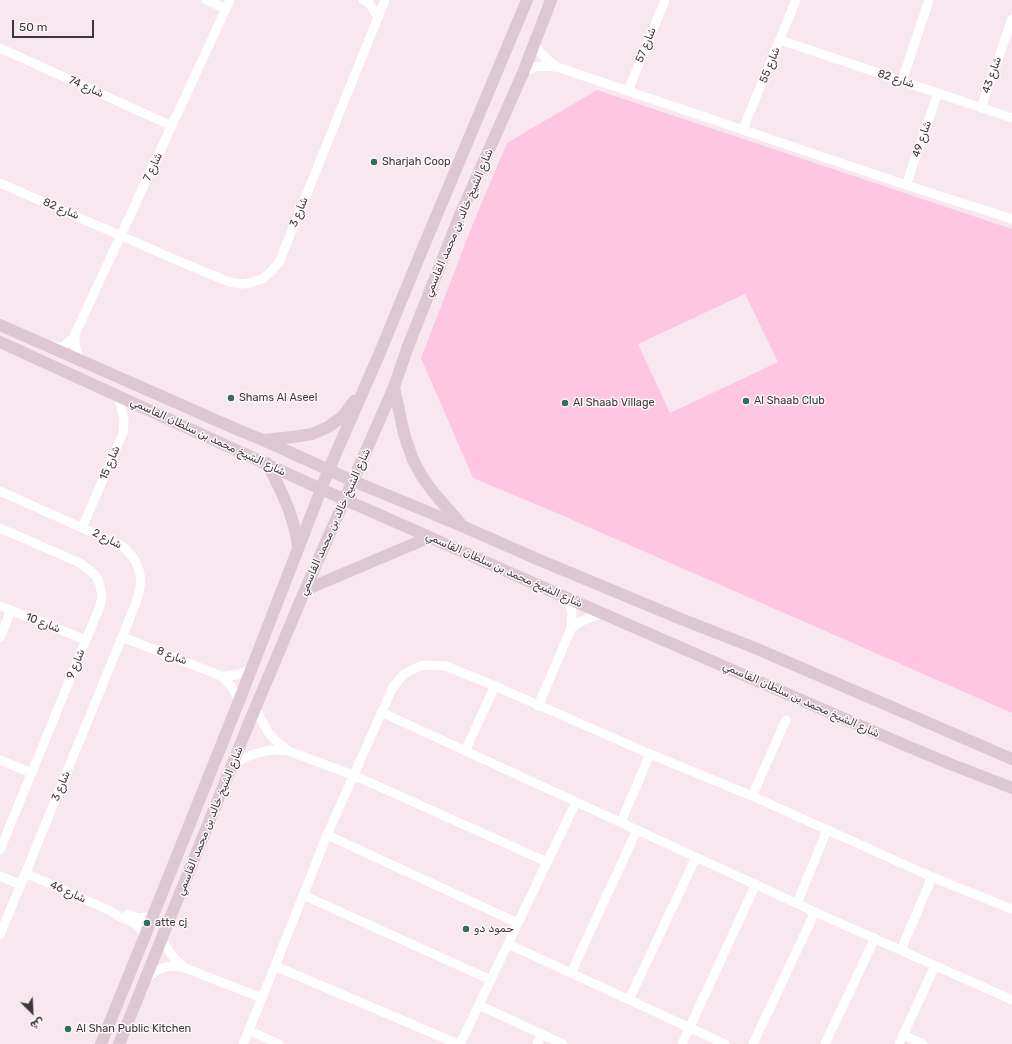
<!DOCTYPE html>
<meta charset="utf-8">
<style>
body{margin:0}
#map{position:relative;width:1012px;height:1044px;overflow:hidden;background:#f9e7ef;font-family:Rubik,Vazirmatn,sans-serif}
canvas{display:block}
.north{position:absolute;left:12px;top:992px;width:40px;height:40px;-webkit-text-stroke:3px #fff8fb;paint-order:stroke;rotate:156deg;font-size:11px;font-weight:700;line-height:16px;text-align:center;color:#3e373a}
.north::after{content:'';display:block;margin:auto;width:14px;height:18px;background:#3e373a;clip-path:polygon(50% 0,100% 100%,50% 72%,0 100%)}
.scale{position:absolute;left:12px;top:20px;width:82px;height:18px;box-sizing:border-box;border:2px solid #3e373a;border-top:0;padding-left:5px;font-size:12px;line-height:14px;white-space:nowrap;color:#3e373a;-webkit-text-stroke:3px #fff8fb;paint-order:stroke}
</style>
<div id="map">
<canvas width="1012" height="1044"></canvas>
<div class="north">ش</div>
<div class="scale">50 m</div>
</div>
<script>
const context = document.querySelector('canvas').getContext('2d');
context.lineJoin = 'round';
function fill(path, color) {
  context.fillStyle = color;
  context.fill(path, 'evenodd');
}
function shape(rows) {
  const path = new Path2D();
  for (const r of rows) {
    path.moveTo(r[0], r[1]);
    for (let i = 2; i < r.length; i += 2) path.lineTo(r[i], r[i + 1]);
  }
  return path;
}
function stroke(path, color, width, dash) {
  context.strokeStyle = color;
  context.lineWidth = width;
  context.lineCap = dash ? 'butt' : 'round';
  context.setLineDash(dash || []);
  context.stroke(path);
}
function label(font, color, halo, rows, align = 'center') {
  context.font = font + ' Rubik,Vazirmatn,sans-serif';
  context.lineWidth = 3;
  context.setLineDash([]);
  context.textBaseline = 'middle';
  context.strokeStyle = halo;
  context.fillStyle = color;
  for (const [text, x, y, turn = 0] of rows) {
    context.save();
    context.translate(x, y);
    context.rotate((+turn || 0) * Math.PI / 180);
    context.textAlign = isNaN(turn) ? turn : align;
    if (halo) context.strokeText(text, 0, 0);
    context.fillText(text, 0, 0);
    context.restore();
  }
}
const green = shape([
 [597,90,1012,229,1012,713,552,511,473,478,421,358,474,221,507,143],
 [745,294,778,362,670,413,638,344]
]);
const minor = shape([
 [206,0,226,9],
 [363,0,369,3,378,17],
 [780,40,1012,118],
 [534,42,540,52,548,60,557,67],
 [0,48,172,126],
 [523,73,532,68,540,66,557,67,906,185,1012,219],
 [902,81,929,0],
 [628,91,665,0],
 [981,108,1012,19],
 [743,129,796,0],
 [0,183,188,265,229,282,242,284,249,283,262,279,272,271,280,260,385,0],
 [906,185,938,93],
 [75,334,75,346,79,357,83,362],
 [52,347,61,347,65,345,73,338,75,334,230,0],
 [0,491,118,544,125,548,135,560,139,570,141,580,140,588,136,603,0,935],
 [0,528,80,563,88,569,96,576,100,585,102,596,100,606,0,850],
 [82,528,123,433,124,419,118,395],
 [0,606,86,640],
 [571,629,575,625,586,619,603,613],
 [122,637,221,676,228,676,240,674,252,668],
 [0,638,11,610],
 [221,676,232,687,239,701],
 [538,706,571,629,572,613,571,608,567,598],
 [256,707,259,716,268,732,274,739,288,751],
 [381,712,815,912,1012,1000],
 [465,751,495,686],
 [0,760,32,773],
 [232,766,246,757,254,754,271,750,288,751,353,775,547,862],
 [752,796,786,720],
 [621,822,650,754],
 [327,835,518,923],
 [25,873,111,911,116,915,134,923,141,929,144,938],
 [0,876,21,885],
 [303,895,491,980],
 [797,903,827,830],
 [128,914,139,918,149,917,153,915],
 [162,938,170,953,176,960,185,968],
 [508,944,725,1044],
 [901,950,932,877],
 [275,966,458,1044],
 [571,973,637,830],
 [145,979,156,971,165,967,175,966,185,968,262,998],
 [629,1000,696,857],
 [479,1005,563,1044],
 [248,1030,279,1044],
 [903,1035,923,1044],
 [243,1044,275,966,327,835,393,687,404,674,420,666,428,665,446,666,495,686,650,754,752,796,932,877,1012,909],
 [460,1044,576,802],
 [537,1044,542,1034],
 [682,1044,756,884],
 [753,1044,815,912],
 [825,1044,875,938],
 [899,1044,935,966]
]);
const secondary = shape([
 [0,325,236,429,263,440,353,481,462,526,537,559,681,619,755,648,1012,759],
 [0,342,321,489,567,598,900,743,950,764,1012,788],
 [394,387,404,434,413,460,423,478,434,493,460,523],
 [265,440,292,437,312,434,328,427,342,417,354,401],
 [267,463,281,491,289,510,296,533,298,547],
 [305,590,430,537],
 [101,1044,144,938,239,701,329,469,381,350,420,255,527,0],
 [119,1044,249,723,305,590,394,387,407,349,460,215,523,73,551,0]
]);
const markers = [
 [374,162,4,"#326e59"],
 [231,398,4,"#326e59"],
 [746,401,4,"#326e59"],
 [565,403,4,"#326e59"],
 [147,923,4,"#326e59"],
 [466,929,4,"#326e59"],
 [68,1029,4,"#326e59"]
];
const streetNames = [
 ["شارع 57",646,45,-68],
 ["شارع 55",770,65,-68],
 ["شارع 43",992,75,-71],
 ["شارع 82",896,79,18],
 ["شارع 74",86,87,24],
 ["شارع 49",922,139,-71],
 ["شارع 7",153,167,-65],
 ["شارع 82",61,209,23],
 ["شارع 3",299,212,-68],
 ["شارع الشيخ خالد بن محمد القاسمي",459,223,-67],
 ["شارع الشيخ محمد بن سلطان القاسمي",208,437,25],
 ["شارع 15",110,463,-67],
 ["شارع الشيخ خالد بن محمد القاسمي",335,522,-66],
 ["شارع 2",107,539,26],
 ["شارع الشيخ محمد بن سلطان القاسمي",504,570,24],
 ["شارع 10",43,623,22],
 ["شارع 8",172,656,21],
 ["شارع 9",76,664,-68],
 ["شارع الشيخ محمد بن سلطان القاسمي",801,700,24],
 ["شارع 3",61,786,-68],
 ["شارع الشيخ خالد بن محمد القاسمي",210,821,-68],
 ["شارع 46",68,892,24]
];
const poiNames = [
 ["Sharjah Coop",382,162],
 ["Shams Al Aseel",239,398],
 ["Al Shaab Club",754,401],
 ["Al Shaab Village",573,403],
 ["atte cj",155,923],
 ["حمود دو",474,929],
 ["Al Shan Public Kitchen",76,1029]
];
fill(green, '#ffc6e2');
stroke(minor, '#fff', 9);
stroke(secondary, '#ddc7d2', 12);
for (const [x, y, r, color] of markers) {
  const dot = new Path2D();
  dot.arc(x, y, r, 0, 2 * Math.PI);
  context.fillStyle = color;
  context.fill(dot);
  stroke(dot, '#fff8fb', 1.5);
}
label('11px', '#3e373a', '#fff8fb', streetNames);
label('11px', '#3e373a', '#fff8fb', poiNames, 'left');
</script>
